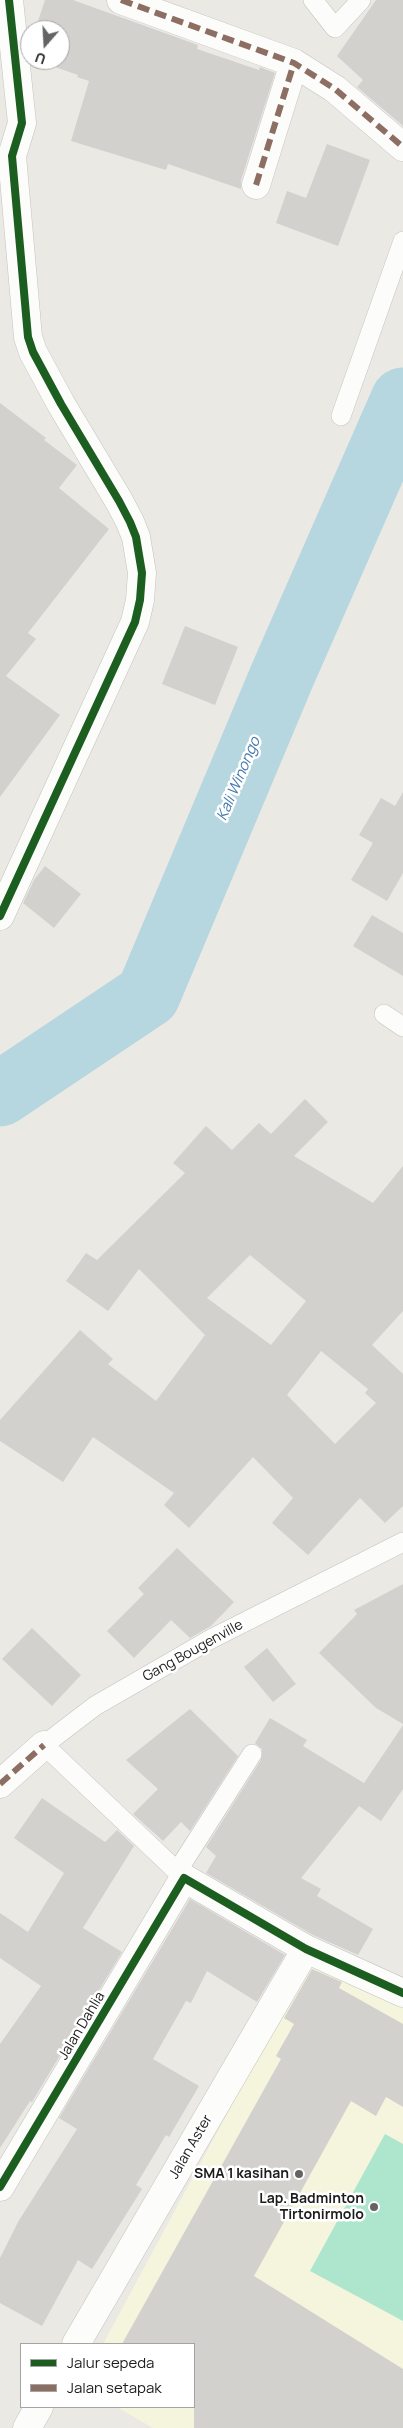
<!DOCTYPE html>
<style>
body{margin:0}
#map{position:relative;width:403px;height:2428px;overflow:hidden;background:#ebe9e4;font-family:Manrope,sans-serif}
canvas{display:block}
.legend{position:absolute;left:20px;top:2343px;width:175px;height:65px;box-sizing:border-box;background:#fff;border:1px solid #a4a4a4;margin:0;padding:6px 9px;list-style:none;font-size:15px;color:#1c1c1c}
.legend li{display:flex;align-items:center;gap:10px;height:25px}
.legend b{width:25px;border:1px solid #a4a4a4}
.north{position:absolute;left:20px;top:20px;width:50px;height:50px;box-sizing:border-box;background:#fff;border:1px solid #a4a4a4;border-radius:50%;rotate:199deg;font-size:14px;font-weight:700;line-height:20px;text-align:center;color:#1c1c1c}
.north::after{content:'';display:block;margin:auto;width:18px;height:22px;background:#646462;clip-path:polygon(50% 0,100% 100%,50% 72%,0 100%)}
</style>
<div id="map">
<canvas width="403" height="2428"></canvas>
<ul class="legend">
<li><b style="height:6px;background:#1b5e20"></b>Jalur sepeda</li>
<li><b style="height:6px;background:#8d6e63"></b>Jalan setapak</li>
</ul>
<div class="north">U</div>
</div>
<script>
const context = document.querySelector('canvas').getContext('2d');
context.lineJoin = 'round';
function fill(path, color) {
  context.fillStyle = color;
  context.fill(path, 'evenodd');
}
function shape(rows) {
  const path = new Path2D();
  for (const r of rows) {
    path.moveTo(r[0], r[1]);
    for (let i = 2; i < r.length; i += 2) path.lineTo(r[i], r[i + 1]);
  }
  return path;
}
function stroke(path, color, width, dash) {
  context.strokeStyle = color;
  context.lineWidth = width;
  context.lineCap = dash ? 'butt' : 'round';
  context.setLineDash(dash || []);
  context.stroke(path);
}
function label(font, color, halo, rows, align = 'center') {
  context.font = font + ' Manrope,sans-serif';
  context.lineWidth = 5;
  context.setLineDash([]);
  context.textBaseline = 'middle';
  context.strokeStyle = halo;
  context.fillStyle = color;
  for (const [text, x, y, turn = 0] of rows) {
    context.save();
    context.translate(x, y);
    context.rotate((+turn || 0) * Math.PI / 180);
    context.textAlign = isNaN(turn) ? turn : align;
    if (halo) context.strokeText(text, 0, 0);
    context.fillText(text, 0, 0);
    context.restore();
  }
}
const education = shape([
 [309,1962,403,2004,403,2428,153,2428,117,2407,194,2407,194,2344,103,2344]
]);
const pitch = shape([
 [385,2134,403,2144,403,2321,310,2271]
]);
const river = shape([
 [0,1094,148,995,282,676,403,400]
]);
const building = shape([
 [45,0,73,0,198,45,197,49,259,70,260,67,275,73,241,180,241,189,168,164,166,170,71,141,89,81,77,77,78,75,35,60,60,60,60,30,35,30],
 [376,0,403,0,403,126,357,87,363,80,337,56],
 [327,144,370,160,338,246,276,223,287,191,306,198],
 [0,403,46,438,44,440,77,465,59,488,109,529,28,633,36,639,6,676,60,715,0,797],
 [185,626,238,647,215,705,162,684],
 [403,792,403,873,387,901,351,880,373,843,359,835,381,798,395,806],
 [45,866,81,894,54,928,23,903,34,880],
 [372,915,403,933,403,976,353,946],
 [305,1099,328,1122,294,1156,373,1203,403,1166,403,1311,372,1345,403,1374,403,1506,385,1523,360,1498,308,1555,272,1523,293,1498,253,1457,189,1528,164,1505,174,1493,93,1437,63,1482,0,1441,0,1420,80,1330,113,1359,108,1364,156,1401,205,1335,139,1269,108,1311,66,1281,86,1253,97,1260,185,1173,173,1163,206,1126,232,1150,259,1123,271,1134],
 [250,1255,306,1301,271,1345,207,1298],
 [321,1351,368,1389,365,1393,376,1403,335,1444,287,1395],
 [177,1548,234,1602,211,1626,190,1638,171,1620,134,1658,107,1631,144,1594,138,1588],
 [403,1584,403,1724,376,1708,319,1653,357,1614,354,1610],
 [32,1628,81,1675,52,1706,2,1659],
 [267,1648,296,1684,273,1702,244,1667],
 [190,1709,238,1756,190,1831,181,1822,163,1841,133,1814,158,1789,126,1760],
 [270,1718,307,1740,303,1746,364,1783,403,1725,403,1789,381,1821,359,1806,301,1878,321,1889,317,1896,373,1929,358,1955,313,1935,206,1873,216,1856,206,1847,261,1760,262,1749,255,1743],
 [42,1798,105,1842,117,1830,134,1846,83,1928,122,1952,32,2102,30,2101,0,2148,0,2044,41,1986,0,1958,0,1913,28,1932,64,1873,14,1838],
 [190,1899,285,1955,257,2002,207,1971,191,2003,186,2001,153,2059,199,2086,169,2137,166,2135,136,2185,142,2189,92,2269,78,2260,42,2326,0,2303,0,2258,18,2222,77,2129,59,2118],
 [312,1969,342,1982,339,1988,403,2024,403,2107,386,2097,376,2116,351,2101,254,2276,403,2369,403,2428,194,2428,194,2344,122,2344,281,2059,276,2056,294,2024,284,2018]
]);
const service = shape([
 [313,0,335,28,361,0],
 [341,416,403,241],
 [384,1014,403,1027],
 [178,1870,252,1754],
 [184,1878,44,1745,95,1706,211,1639,403,1542]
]);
const minor = shape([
 [121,0,294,63,335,89,403,147],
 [256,185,294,63],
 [0,916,135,622,140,600,142,573,136,537,130,522,119,501,61,404,33,352,28,337,12,156,22,123,9,0],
 [0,1784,44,1745],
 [0,2187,184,1878,306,1949,403,1993],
 [76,2344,306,1949],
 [27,2428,39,2407]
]);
const quiet = shape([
 [121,0,294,63,335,89,403,147],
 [256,185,294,63],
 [0,1784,44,1745]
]);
const cycleway = shape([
 [0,916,135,622,140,600,142,573,136,537,130,522,119,501,61,404,33,352,28,337,12,156,22,123,9,0],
 [0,2187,184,1878,306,1949,403,1993]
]);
const markers = [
 [299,2174,5,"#646462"],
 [374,2207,5,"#646462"]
];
const streetNames = [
 ["Gang Bougenville",193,1651,-29],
 ["Jalan Dahlia",82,2026,-59],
 ["Jalan Aster",191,2147,-60]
];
const poiNames = [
 ["SMA 1 kasihan",289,2174],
 ["Lap. Badminton",364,2199],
 ["Tirtonirmolo",364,2215]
];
const waterNames = [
 ["Kali Winongo",239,779,-67]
];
fill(education, '#f5f5de');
fill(pitch, '#ade5cd');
stroke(river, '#b6d6e0', 65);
fill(building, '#d3d1cd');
stroke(service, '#c3c2c0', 20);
stroke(minor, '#c3c2c0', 29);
stroke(service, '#fcfcfb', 19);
stroke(minor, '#fcfcfb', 28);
stroke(quiet, '#8d6e63', 6, [12, 6]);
stroke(cycleway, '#1b5e20', 8);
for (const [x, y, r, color] of markers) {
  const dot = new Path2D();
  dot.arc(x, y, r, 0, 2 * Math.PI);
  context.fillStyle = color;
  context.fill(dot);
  stroke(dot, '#fff', 2);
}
label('14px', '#1c1c1c', '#fff', streetNames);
label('bold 14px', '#1c1c1c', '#fff', poiNames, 'right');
label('italic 15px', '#4578ae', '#fff', waterNames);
</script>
